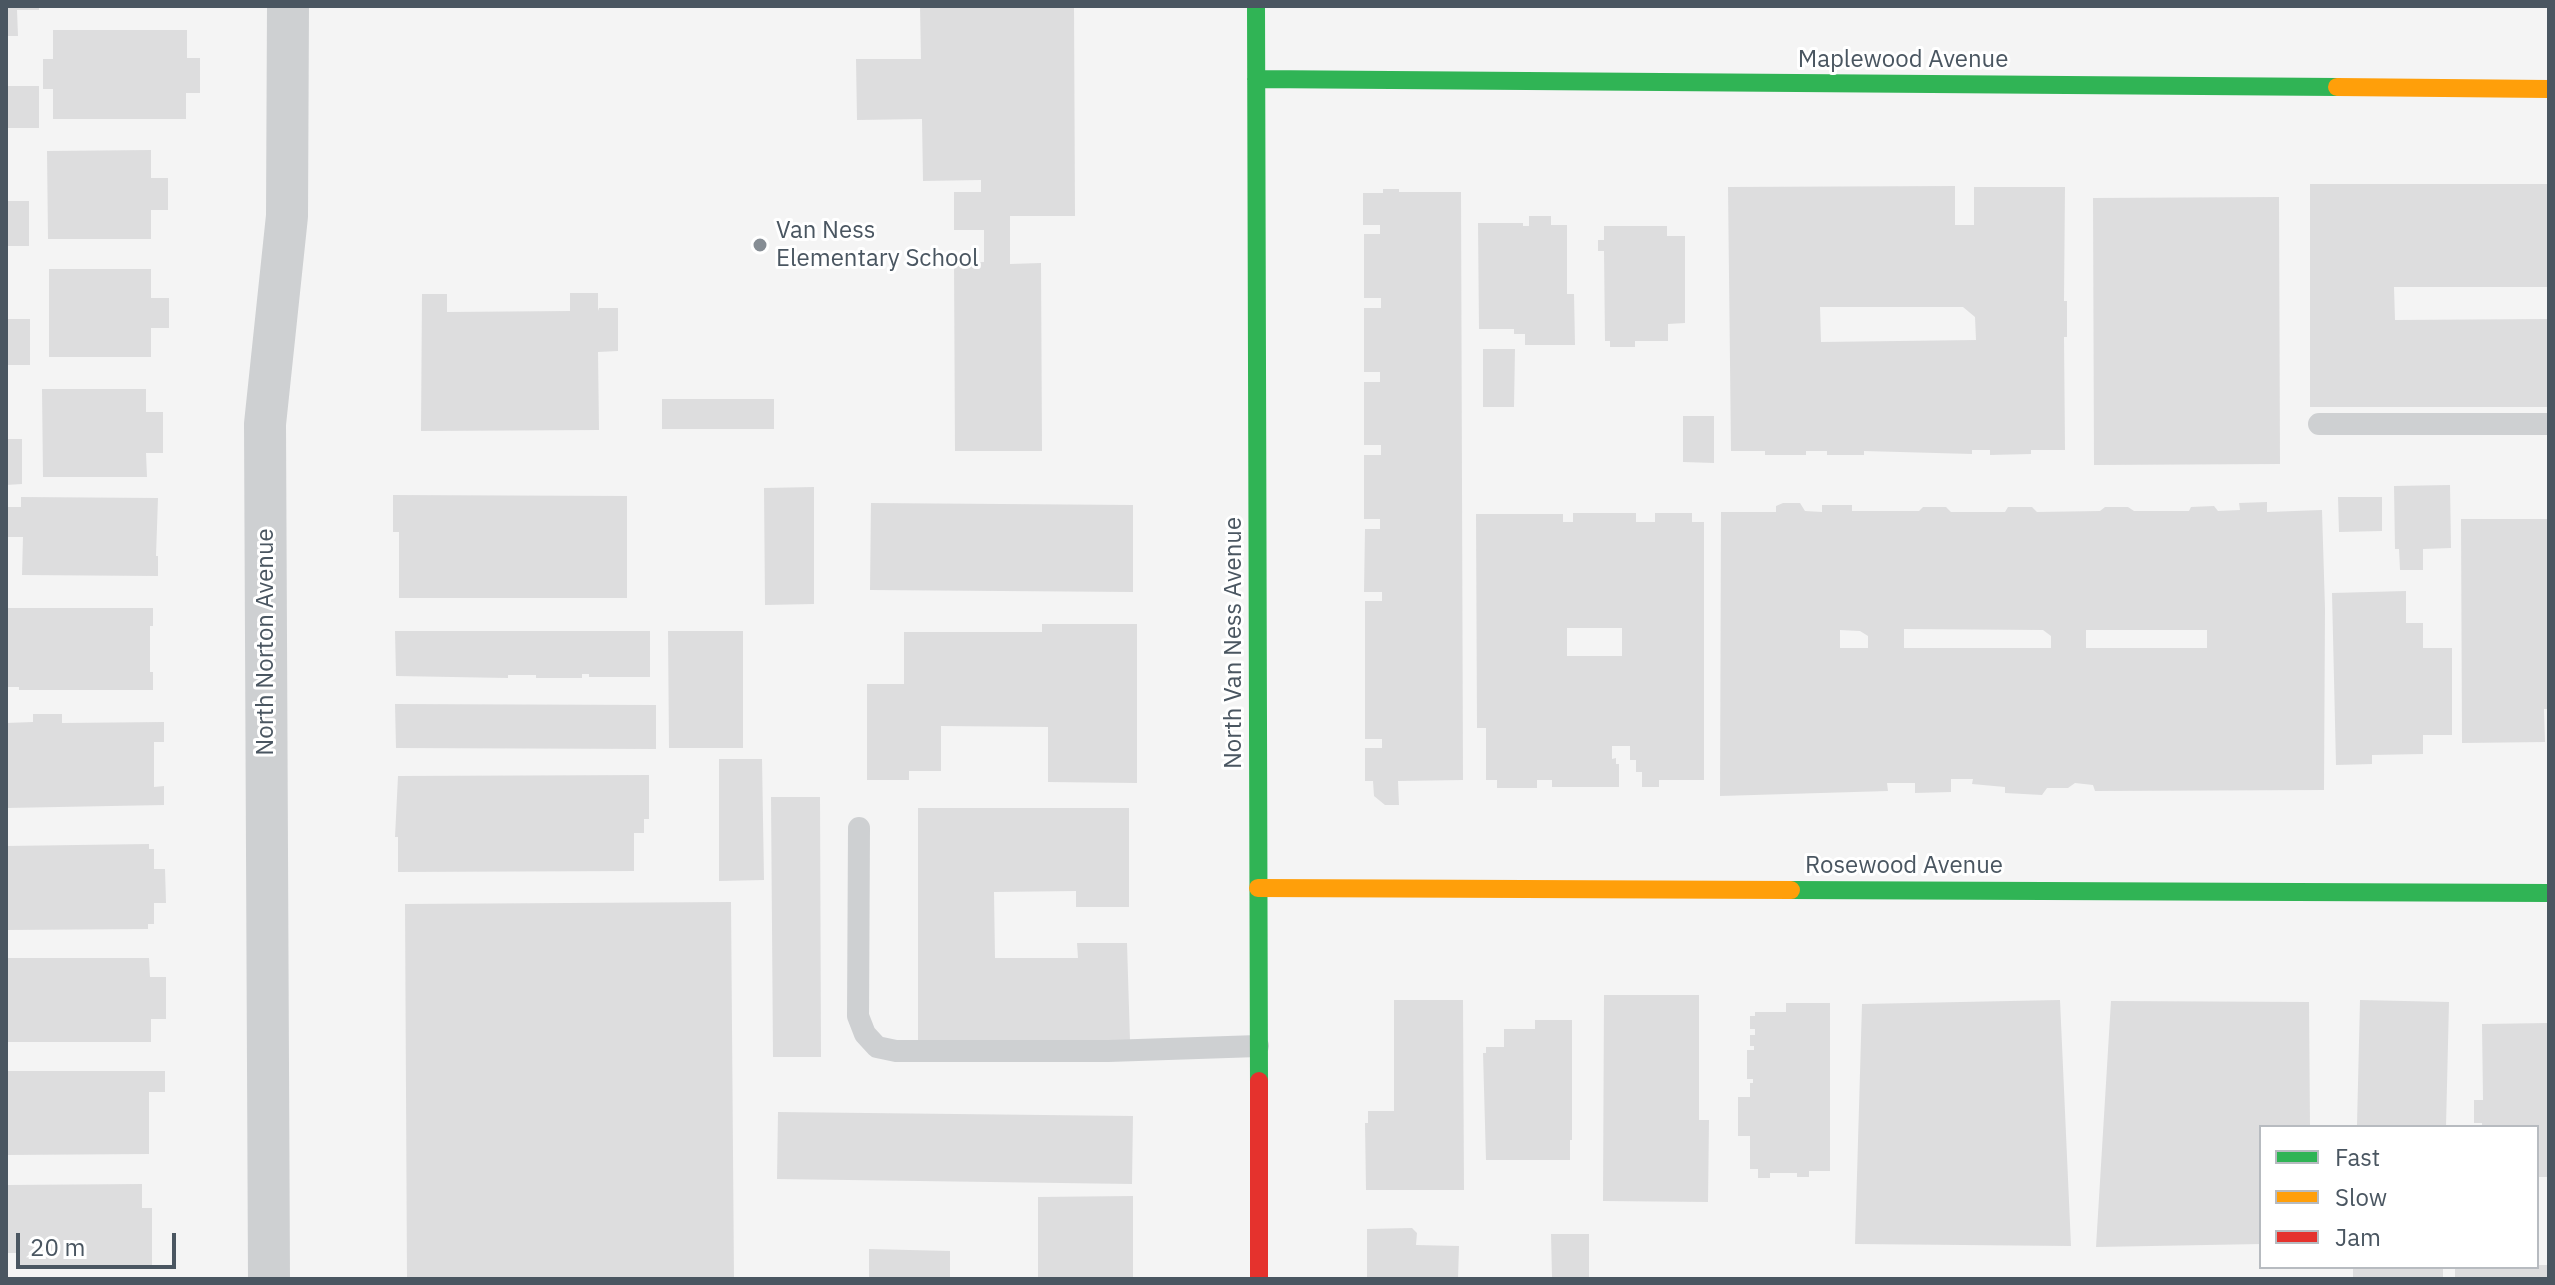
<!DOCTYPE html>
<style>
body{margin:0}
#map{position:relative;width:2555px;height:1285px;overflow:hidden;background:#f4f4f4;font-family:"IBM Plex Sans",sans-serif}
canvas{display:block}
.frame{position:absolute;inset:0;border:8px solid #4a5661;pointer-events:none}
.legend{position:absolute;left:2259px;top:1125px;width:280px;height:144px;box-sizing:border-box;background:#fff;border:2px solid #b7bbc0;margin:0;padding:10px 14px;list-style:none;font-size:24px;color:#4a5661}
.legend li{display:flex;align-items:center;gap:16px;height:40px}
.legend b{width:40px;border:2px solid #b7bbc0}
.scale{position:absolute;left:16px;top:1233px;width:160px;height:36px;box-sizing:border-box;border:4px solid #4a5661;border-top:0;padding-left:10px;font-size:24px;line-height:28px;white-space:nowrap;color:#4a5661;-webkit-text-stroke:6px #fff;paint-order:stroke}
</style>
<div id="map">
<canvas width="2555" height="1285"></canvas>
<div class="frame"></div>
<ul class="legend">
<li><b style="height:10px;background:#30b455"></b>Fast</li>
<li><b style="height:10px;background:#ff9f0a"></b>Slow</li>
<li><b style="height:10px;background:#e5322d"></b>Jam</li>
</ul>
<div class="scale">20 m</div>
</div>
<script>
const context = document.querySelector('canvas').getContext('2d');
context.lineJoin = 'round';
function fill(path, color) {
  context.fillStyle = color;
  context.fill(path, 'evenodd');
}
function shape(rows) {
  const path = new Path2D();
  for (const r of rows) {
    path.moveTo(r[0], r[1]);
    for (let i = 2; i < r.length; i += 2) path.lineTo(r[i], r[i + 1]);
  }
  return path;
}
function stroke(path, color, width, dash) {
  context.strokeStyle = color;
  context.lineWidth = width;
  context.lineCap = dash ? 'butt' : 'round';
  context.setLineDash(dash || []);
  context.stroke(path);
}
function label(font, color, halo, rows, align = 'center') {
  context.font = font + ' "IBM Plex Sans",sans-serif';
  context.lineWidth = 6;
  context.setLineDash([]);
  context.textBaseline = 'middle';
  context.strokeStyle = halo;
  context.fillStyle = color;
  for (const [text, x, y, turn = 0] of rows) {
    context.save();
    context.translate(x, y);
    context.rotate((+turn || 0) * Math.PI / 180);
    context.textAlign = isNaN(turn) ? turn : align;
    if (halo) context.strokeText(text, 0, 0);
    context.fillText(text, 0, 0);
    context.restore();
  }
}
const building = shape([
 [6,6,39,6,39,10,17,10,18,36,6,36],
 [920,6,1074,6,1075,216,1010,216,1010,264,1041,263,1042,451,955,451,954,263,984,262,984,230,954,230,954,192,981,192,981,180,923,181,922,119,857,120,856,59,921,59],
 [53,30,187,30,187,58,200,58,200,93,186,93,186,119,53,119,53,89,43,89,43,59,53,59],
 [6,86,39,86,39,128,6,128],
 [151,150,151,178,168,178,168,210,151,210,151,239,48,239,47,151],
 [2310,184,2549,184,2549,287,2394,287,2395,320,2549,319,2549,407,2310,407],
 [1955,186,1955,225,1974,225,1974,187,2065,187,2064,301,2067,301,2067,337,2064,337,2065,450,2031,450,2031,454,1990,455,1990,450,1972,450,1972,454,1864,451,1864,455,1827,455,1827,451,1806,451,1806,455,1765,455,1765,451,1731,451,1728,187],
 [1820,307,1963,307,1975,317,1976,340,1821,342],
 [1383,189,1399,189,1399,192,1461,192,1463,780,1398,781,1399,805,1385,805,1374,796,1373,781,1365,781,1365,748,1382,748,1382,739,1365,739,1365,601,1382,601,1382,592,1364,592,1365,529,1380,529,1380,519,1364,519,1364,455,1381,455,1381,445,1364,445,1364,382,1380,382,1380,372,1364,372,1364,308,1381,308,1381,298,1364,298,1364,234,1380,234,1380,225,1363,225,1363,193,1383,193],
 [2279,197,2280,464,2094,465,2093,198],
 [6,201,29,201,29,246,6,246],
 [1529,216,1551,216,1551,225,1567,225,1567,294,1574,294,1575,345,1525,345,1525,334,1514,334,1514,329,1479,329,1478,223,1523,223,1523,226,1529,226],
 [1604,226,1667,226,1667,236,1685,236,1685,323,1668,324,1668,341,1635,341,1635,347,1610,347,1610,341,1605,341,1604,251,1598,251,1598,240,1604,240],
 [49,269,151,269,151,298,169,298,169,328,151,328,151,357,49,357],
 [570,293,598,293,598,311,599,308,618,308,618,351,598,352,599,430,421,431,422,294,447,294,447,312,570,311],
 [6,319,30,319,30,365,6,365],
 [1483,349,1515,349,1514,407,1483,407],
 [42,389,146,389,146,412,163,412,163,453,146,453,147,477,43,477],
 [662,399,774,399,774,429,662,429],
 [1683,416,1714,416,1714,463,1683,462],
 [6,439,22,439,22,484,6,485],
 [2450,485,2451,548,2423,549,2423,570,2400,570,2399,549,2395,549,2394,486],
 [814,487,814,604,765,605,764,488],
 [393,495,627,496,627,598,399,598,399,532,393,532],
 [21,497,158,498,156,556,158,556,158,576,22,575,23,537,6,537,6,507,21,507],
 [2338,497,2382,497,2382,531,2339,532],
 [2267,502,2267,512,2322,510,2325,609,2324,790,2095,791,2093,785,2075,783,2068,788,2047,788,2042,795,2005,793,2005,787,1972,784,1973,779,1951,779,1951,792,1915,793,1915,783,1887,783,1888,791,1720,796,1721,512,1776,512,1776,506,1783,503,1800,503,1805,511,1822,512,1822,505,1852,505,1852,511,1919,511,1923,507,1946,507,1951,512,2005,512,2008,507,2032,507,2037,512,2100,511,2105,507,2128,507,2134,511,2189,511,2191,507,2214,506,2218,511,2240,510,2239,503],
 [1904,629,2043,630,2051,636,2051,648,1904,648],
 [1840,630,1860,631,1868,636,1868,648,1840,648],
 [2086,630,2207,630,2207,648,2086,648],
 [871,503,1133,505,1133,592,870,590],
 [1573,513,1636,513,1636,522,1655,522,1655,513,1692,513,1692,522,1704,522,1704,780,1659,780,1659,787,1642,787,1642,772,1636,772,1636,760,1630,760,1630,746,1612,746,1612,759,1616,758,1616,764,1619,764,1619,787,1552,787,1552,780,1537,780,1537,788,1497,788,1497,780,1486,780,1486,728,1477,728,1476,514,1563,514,1563,522,1573,522],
 [1567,628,1622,628,1622,656,1567,656],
 [2461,519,2549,519,2549,709,2544,709,2545,742,2462,743],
 [2406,591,2406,623,2423,623,2423,648,2452,648,2452,735,2423,735,2423,754,2372,755,2372,764,2336,765,2332,593],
 [6,608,153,608,153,626,150,626,150,672,153,672,153,690,19,690,19,687,6,687],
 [1042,624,1137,624,1137,783,1048,782,1048,727,941,726,941,771,909,771,909,780,867,780,867,684,904,684,904,632,1042,632],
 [395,631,650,631,650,677,589,677,589,674,582,674,582,678,536,678,536,675,508,675,508,678,396,676],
 [668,631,743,631,743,748,669,748],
 [395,704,656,705,656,749,396,748],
 [33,714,62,714,62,723,164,722,164,742,154,742,154,787,164,786,164,805,6,808,6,723,33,722],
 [719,759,762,759,764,880,719,881],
 [649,775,649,819,644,819,644,833,634,833,634,871,398,872,398,837,395,837,398,776],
 [771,797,820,797,821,1057,773,1057],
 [918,808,1129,808,1129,907,1076,907,1076,891,994,892,995,958,1078,958,1077,943,1127,943,1130,1041,918,1042],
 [149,844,149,849,154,849,154,869,165,869,166,903,154,903,154,924,148,924,148,929,6,930,6,846],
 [731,902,734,1279,407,1279,405,904],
 [6,958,149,958,150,977,166,977,166,1019,151,1019,151,1042,6,1042],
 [1604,995,1699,995,1699,1120,1709,1120,1708,1202,1603,1201],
 [1394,1000,1463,1000,1464,1190,1366,1190,1365,1123,1368,1123,1368,1111,1394,1111],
 [2060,1000,2071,1246,1855,1244,1862,1004],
 [2360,1000,2449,1002,2446,1127,2357,1125],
 [2111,1001,2309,1002,2310,1127,2261,1127,2261,1244,2096,1247],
 [1786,1003,1830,1003,1830,1171,1809,1171,1809,1177,1797,1177,1797,1173,1770,1173,1770,1178,1758,1178,1758,1169,1750,1169,1750,1136,1738,1136,1738,1097,1750,1097,1750,1083,1753,1083,1753,1079,1747,1079,1747,1050,1754,1050,1754,1046,1750,1046,1750,1035,1755,1035,1755,1029,1750,1029,1750,1016,1755,1016,1755,1012,1786,1012],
 [1535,1020,1572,1020,1572,1140,1570,1140,1570,1160,1486,1160,1483,1053,1486,1053,1486,1047,1504,1047,1504,1029,1535,1029],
 [2549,1023,2549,1177,2537,1177,2537,1127,2482,1127,2482,1123,2474,1123,2474,1100,2483,1100,2482,1024],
 [6,1071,165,1071,165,1092,149,1092,149,1154,7,1155],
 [778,1112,1133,1116,1132,1184,777,1179],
 [142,1184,142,1208,152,1208,152,1268,19,1269,19,1253,6,1253,7,1185],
 [1133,1196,1133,1278,1038,1278,1038,1197],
 [1412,1228,1417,1233,1416,1245,1459,1246,1458,1279,1367,1279,1367,1229],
 [1551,1234,1589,1234,1589,1277,1552,1277],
 [869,1249,950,1251,950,1279,869,1279],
 [2537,1265,2549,1265,2549,1279,2455,1279,2455,1267],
 [2353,1267,2443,1267,2443,1279,2353,1279]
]);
const lane = shape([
 [2319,424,2549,424],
 [859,828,858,1016,865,1034,877,1047,896,1051,1108,1051,1258,1046]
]);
const street = shape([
 [269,1279,265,424,287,216,288,6]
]);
const fast = shape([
 [1256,6,1259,1081],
 [1256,79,2337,87],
 [1791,890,2549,893]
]);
const slow = shape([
 [2337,87,2549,89],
 [1258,888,1791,890]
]);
const jam = shape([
 [1259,1081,1259,1279]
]);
const markers = [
 [760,245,8,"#868d94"]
];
const streetNames = [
 ["Maplewood Avenue",1903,60],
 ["North Norton Avenue",266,642,-90],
 ["North Van Ness Avenue",1234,643,-90],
 ["Rosewood Avenue",1904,866]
];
const poiNames = [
 ["Van Ness",776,231],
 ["Elementary School",776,259]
];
fill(building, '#ddddde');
stroke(lane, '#ced0d2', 22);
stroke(street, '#ced0d2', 42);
stroke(fast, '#30b455', 18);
stroke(slow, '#ff9f0a', 18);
stroke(jam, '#e5322d', 18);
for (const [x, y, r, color] of markers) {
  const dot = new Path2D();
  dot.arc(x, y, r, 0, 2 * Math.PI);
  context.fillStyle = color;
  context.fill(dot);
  stroke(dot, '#fff', 3);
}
label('24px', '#4a5661', '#fff', streetNames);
label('24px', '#4a5661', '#fff', poiNames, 'left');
</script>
